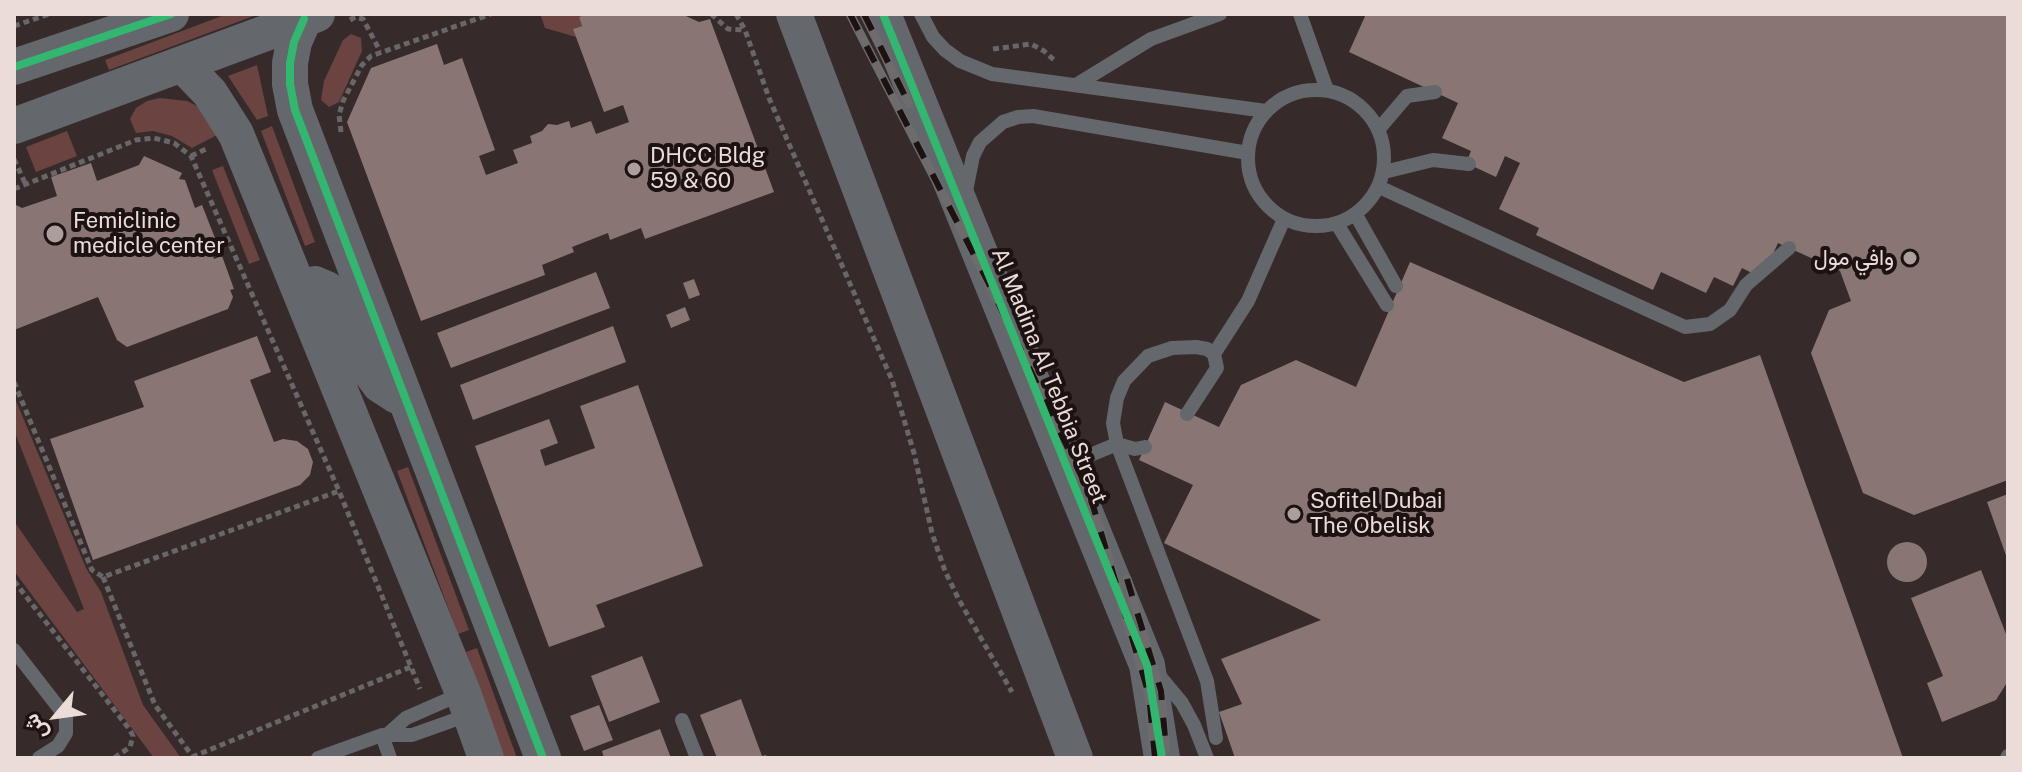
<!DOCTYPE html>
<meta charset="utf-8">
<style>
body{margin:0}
#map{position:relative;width:2022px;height:772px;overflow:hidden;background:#362b2a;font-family:"Public Sans",Vazirmatn,sans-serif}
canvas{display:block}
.frame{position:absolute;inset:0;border:16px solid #ebdcda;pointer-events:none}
.north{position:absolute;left:16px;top:676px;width:80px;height:80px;-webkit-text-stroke:6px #1c1211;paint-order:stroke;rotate:241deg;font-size:22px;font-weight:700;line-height:32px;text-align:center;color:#ebdcda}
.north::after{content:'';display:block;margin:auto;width:28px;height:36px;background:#ebdcda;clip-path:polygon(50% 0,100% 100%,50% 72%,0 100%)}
</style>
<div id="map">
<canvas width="2022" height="772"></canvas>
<div class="frame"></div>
<div class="north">ش</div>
</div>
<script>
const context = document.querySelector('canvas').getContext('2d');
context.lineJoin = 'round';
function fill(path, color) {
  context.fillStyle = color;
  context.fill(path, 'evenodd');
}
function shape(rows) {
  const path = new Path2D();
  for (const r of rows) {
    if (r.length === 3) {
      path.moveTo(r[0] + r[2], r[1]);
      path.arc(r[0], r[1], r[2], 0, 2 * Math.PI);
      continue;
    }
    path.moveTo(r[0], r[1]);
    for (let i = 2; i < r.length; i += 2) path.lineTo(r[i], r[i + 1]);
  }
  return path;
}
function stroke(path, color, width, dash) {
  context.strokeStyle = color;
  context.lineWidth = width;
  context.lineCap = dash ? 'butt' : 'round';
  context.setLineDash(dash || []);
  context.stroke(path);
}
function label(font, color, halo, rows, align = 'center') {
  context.font = font + ' "Public Sans",Vazirmatn,sans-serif';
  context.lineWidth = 8;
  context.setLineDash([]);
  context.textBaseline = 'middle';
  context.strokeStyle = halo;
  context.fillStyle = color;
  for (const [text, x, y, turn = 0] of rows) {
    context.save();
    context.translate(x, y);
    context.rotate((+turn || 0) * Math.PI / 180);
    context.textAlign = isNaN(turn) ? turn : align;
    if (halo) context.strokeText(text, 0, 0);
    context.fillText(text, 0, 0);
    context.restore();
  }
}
const green = shape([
 [227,14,259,14,109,70,105,60],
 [540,14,586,14,579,17,582,26,574,29,576,37,545,28],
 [351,34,361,38,362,51,339,102,329,107,321,100,324,81,343,40],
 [257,65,268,116,257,120,228,76],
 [160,98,187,101,201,108,221,133,192,148,172,136,153,131,136,133,130,119,136,108,147,101],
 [272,126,315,242,305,246,261,131],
 [67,131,77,156,36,172,26,147],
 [223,166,260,260,249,264,212,170],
 [14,396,86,568,101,592,143,705,181,758,154,758,14,571,14,521,77,612,84,609,14,430],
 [408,467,469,630,458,634,397,471],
 [477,648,517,758,503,758,466,652]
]);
const building = shape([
 [586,14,686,14,686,16,699,22,710,19,774,192,645,239,641,228,610,240,608,233,572,247,574,252,542,265,545,275,421,321,347,122,371,68,437,44,444,65,462,58,495,150,479,156,486,175,518,163,513,150,532,143,530,136,542,131,548,124,557,125,569,121,571,128,591,121,596,134,629,122,623,105,604,112,573,29,582,26,579,17],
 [1366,14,2008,14,2008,480,1914,515,1863,493,1811,353,1829,310,1851,301,1840,271,1778,243,1762,278,1742,268,1733,286,1714,277,1706,293,1661,272,1653,290,1536,235,1539,228,1499,209,1520,163,1505,156,1496,177,1466,163,1471,151,1442,138,1458,103,1349,52],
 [144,156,182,173,179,179,185,180,195,208,202,205,215,238,207,241,214,259,222,256,234,289,230,290,233,297,228,309,127,347,117,340,98,297,14,330,14,204,22,208,57,196,51,177,91,163,97,181,139,165],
 [1410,262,1684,382,1760,355,1903,758,1235,758,1219,712,1242,704,1221,659,1321,620,1164,543,1193,485,1139,460,1165,402,1219,427,1241,385,1296,360,1356,387],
 [596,272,610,308,451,368,437,333],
 [694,279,700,295,689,299,683,283],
 [685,307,690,320,671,328,666,315],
 [613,326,626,362,473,420,460,385],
 [257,336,271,372,250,380,274,442,283,439,297,441,308,449,313,462,310,475,300,485,93,560,50,439,144,407,134,381],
 [638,385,703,566,596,605,605,627,549,647,475,446,549,419,558,443,540,450,545,466,595,448,580,406],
 [2008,494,2008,561,1987,502],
 [1907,562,20],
 [1981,570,2008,639,2008,681,1996,700,1942,722,1927,683,1943,676,1911,598],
 [642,656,660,702,609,722,591,676],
 [741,699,762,756,766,755,767,758,717,758,700,715],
 [599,705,613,740,584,751,570,716],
 [660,729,671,758,604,758,602,751]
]);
const path = shape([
 [711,14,728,29,745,30],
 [736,14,745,30,769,98,892,380,914,453,932,533,945,571,959,600,1012,692],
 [350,20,355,17,363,19,380,51],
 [14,26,49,14],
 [993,49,1031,44,1044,51,1054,60],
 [341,132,339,115,343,101,362,65,371,56,491,14],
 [191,156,208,148],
 [14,159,25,183],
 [14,189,136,140,154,138,174,143,191,156,339,491,420,689],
 [14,382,92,570,103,577,339,491],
 [103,577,155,705,193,757],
 [14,581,130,730,133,736,130,747,114,758],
 [192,757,413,666]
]);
const service = shape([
 [921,14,933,37,945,50,960,61,992,74,1266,111],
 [1300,14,1327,90],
 [1076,85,1151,39,1220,14],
 [1316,158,68],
 [1378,130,1407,96,1435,92],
 [1384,172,1433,160,1469,164],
 [1379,187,1685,327,1710,324,1730,310,1746,285,1789,248],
 [965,196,973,156,980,142,1003,122,1018,117,1033,116,1248,153],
 [1356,215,1396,286],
 [1337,224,1387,305],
 [1214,354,1248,301,1284,219],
 [1187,414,1217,368,1214,354,1207,349,1196,347,1172,348,1148,356,1124,381,1117,398,1113,423,1117,444,1207,681,1216,738],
 [1066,465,1117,444,1135,449,1145,447],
 [14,650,66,717,66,733,58,746,39,758],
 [1157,673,1182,703,1194,725,1207,758],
 [682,720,697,758],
 [388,734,406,718,463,693],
 [382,735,412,735,471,714],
 [318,758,382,735,390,758],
 [2007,758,2008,756]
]);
const tertiary = shape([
 [794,14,1075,758],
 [883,14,1147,665,1162,758],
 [304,19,294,42,290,63,290,84,295,110,543,758],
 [183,65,210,93,236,134,463,693,486,758],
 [14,67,171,14],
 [14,126,317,14],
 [303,298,309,287,315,284,327,289,366,366,380,385,397,396]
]);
const rail = shape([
 [850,14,988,282,1089,492,1149,695,1155,758],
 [864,14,909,104],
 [1127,579,1161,691,1166,750]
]);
const cycleway = shape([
 [883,14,1147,665,1162,758],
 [304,19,294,42,290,63,290,84,295,110,543,758],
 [14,67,171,14]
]);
const markers = [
 [634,169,8,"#ac9e9c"],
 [55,234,10,"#ac9e9c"],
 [1910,258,8,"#ac9e9c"],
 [1294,514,8,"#ac9e9c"]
];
const poiNames = [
 ["DHCC Bldg",650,156],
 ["59 & 60",650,181],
 ["Femiclinic",73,221],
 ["medicle center",73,246],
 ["وافي مول",1894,258,"right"],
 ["Sofitel Dubai",1310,501],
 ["The Obelisk",1310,526]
];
const streetNames = [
 ["Al Madina Al Tebbia Street",1049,376,68]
];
fill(green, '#6b4340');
fill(building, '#897674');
stroke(path, '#686668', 5, [6, 4]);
stroke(service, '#64676b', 14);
stroke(tertiary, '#64676b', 36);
stroke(rail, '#6d6b6c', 9);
stroke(rail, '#1c1211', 6, [18]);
stroke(cycleway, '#33b770', 8);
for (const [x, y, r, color] of markers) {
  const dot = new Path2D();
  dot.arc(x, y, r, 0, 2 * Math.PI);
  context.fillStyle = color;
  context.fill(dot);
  stroke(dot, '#1c1211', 3);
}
label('22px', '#ebdcda', '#1c1211', poiNames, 'left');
label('22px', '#ebdcda', '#1c1211', streetNames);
</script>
